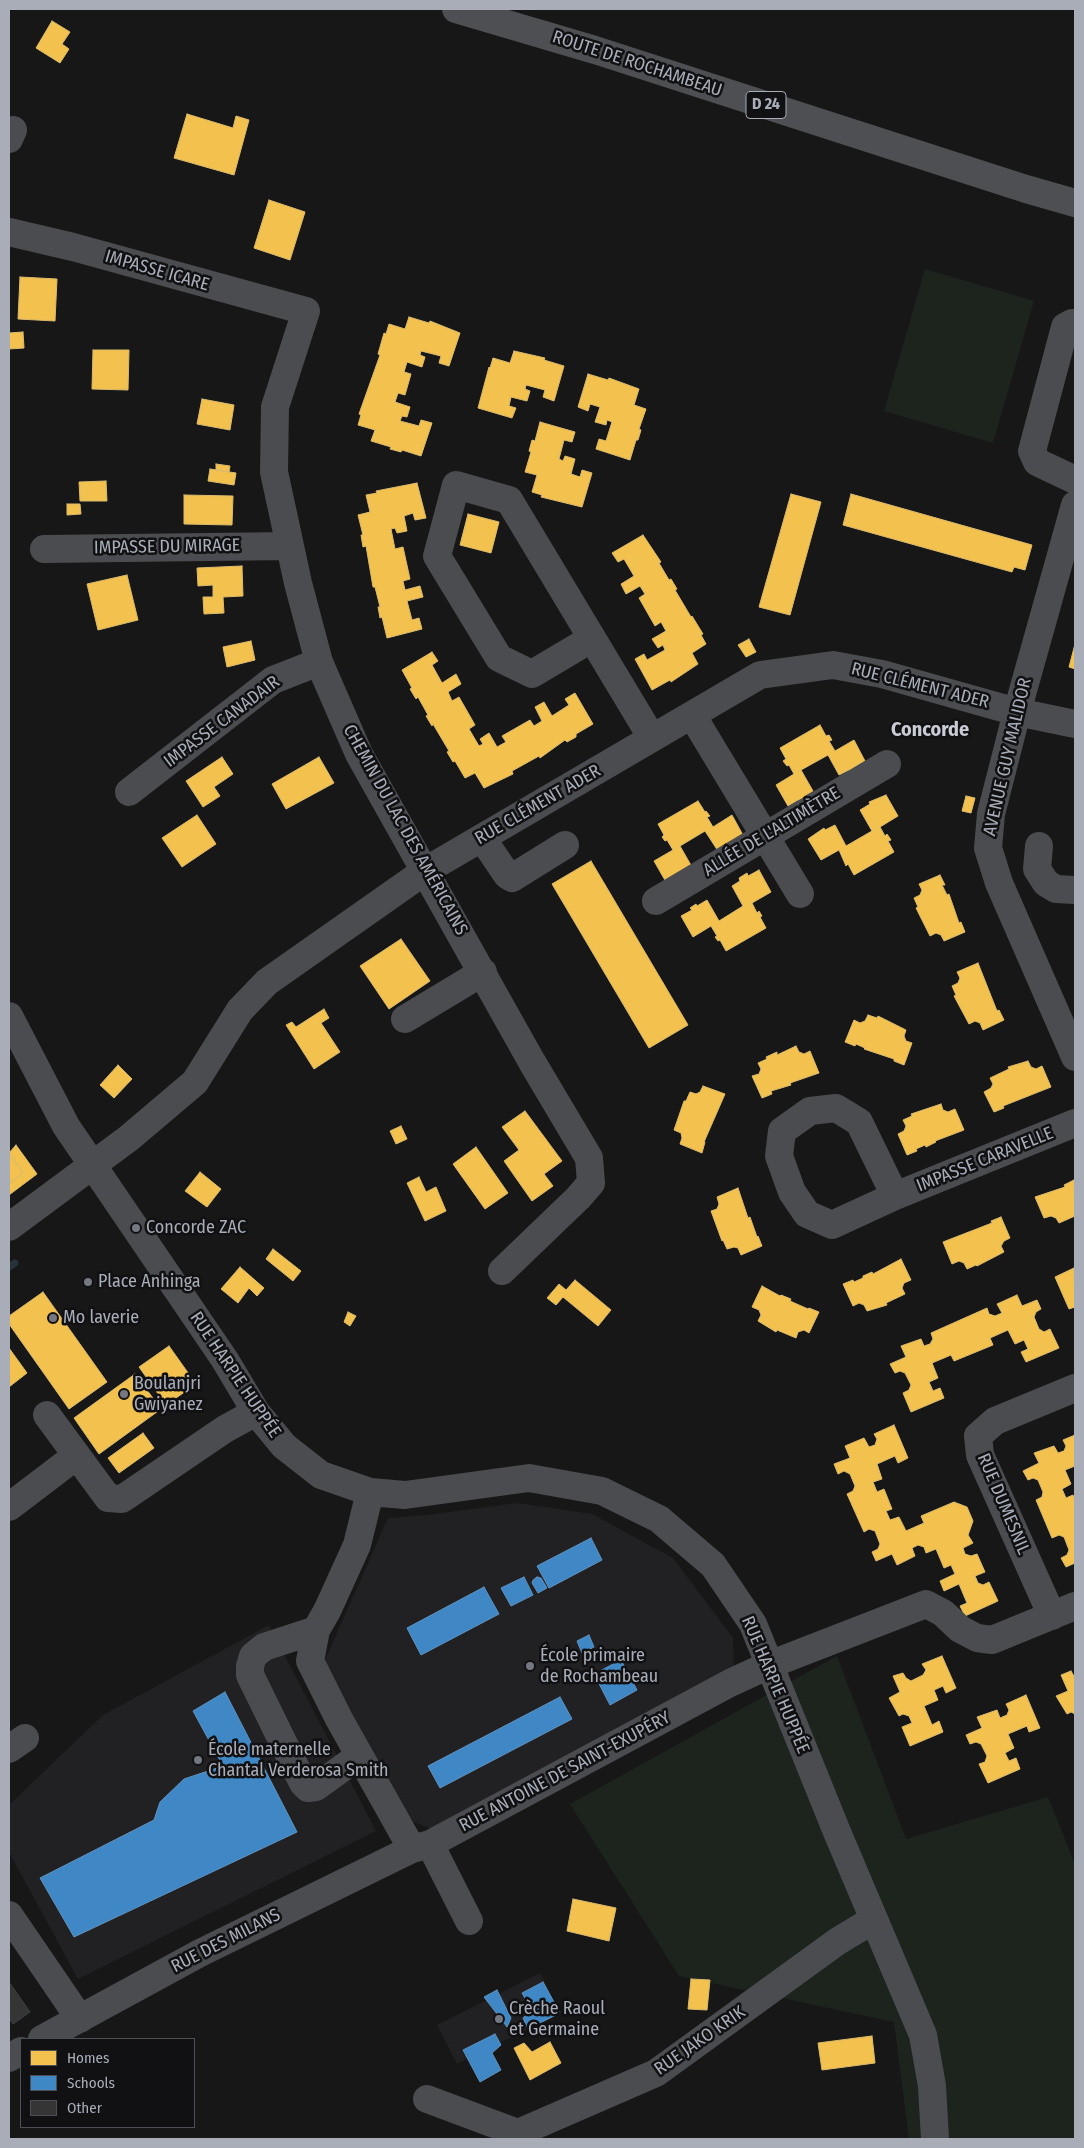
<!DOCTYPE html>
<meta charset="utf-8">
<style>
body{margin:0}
#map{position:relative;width:1084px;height:2148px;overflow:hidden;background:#171717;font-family:"Fira Sans Condensed",sans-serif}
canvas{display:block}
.frame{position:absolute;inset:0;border:10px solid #a8adb8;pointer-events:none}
.legend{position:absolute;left:20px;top:2038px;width:175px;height:90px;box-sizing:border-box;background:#111113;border:1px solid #4d4f55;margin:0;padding:6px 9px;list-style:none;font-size:15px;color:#a8adb8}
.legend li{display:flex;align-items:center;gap:10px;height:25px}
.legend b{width:25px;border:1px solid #4d4f55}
</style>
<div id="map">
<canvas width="1084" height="2148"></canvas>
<div class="frame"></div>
<ul class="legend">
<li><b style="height:14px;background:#f2c14e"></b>Homes</li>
<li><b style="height:14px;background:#3f88c5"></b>Schools</li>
<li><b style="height:14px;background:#353536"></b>Other</li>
</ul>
</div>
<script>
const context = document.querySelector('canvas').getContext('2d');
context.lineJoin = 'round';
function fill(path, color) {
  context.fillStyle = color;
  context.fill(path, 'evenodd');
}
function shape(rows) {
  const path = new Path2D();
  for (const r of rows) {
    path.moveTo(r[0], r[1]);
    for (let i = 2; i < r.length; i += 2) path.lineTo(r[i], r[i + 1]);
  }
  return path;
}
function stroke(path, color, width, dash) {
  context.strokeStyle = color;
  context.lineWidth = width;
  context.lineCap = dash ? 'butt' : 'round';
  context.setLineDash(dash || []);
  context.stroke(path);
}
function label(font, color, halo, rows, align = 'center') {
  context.font = font + ' "Fira Sans Condensed",sans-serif';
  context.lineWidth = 5;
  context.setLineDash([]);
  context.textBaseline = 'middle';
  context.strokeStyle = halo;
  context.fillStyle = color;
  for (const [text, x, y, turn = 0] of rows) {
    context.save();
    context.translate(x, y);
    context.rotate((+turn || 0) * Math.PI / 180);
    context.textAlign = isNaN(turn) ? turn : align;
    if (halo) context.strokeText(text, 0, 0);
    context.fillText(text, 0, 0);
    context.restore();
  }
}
const built = shape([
 [517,1503,592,1514,673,1558,733,1638,734,1670,436,1831,405,1818,324,1662,388,1518,427,1515],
 [269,1625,376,1831,78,1979,9,1852,9,1805,103,1715],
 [540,1973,560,2013,457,2064,437,2025]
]);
const green = shape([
 [925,269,1034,301,993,443,884,411],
 [837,1656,906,1839,1048,1797,1075,1864,1075,2139,909,2139,894,2022,679,1976,570,1804]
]);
const homes = shape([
 [52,21,70,32,62,44,69,49,60,63,36,48,52,21],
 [187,114,233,128,236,116,249,120,234,175,174,158,187,114],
 [269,200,305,212,290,260,254,248,269,200],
 [20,277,57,279,55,321,18,319,20,277],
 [409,317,429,323,430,321,460,333,449,366,439,363,441,356,421,351,420,355,425,357,422,367,407,362,404,372,411,374,405,395,398,393,395,402,410,407,407,417,402,416,400,421,419,426,421,420,432,423,421,456,402,450,401,452,390,449,391,447,371,441,375,430,358,425,361,415,359,414,380,355,378,354,384,333,386,334,389,324,405,329,409,317],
 [23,332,24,348,9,349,9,333,23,332],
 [93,350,129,350,128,390,92,389,93,350],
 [514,351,545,358,544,360,564,366,554,401,543,397,545,390,526,385,525,389,530,391,527,401,511,397,509,406,516,408,512,418,478,408,489,367,490,368,493,358,510,363,514,351],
 [588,374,608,380,609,378,639,389,634,405,646,409,639,429,641,430,638,440,636,440,630,460,596,449,599,439,606,441,612,422,607,420,606,425,595,422,600,407,590,404,588,411,578,407,588,374],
 [202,399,234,405,230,430,197,424,202,399],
 [540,422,575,432,572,442,564,440,559,459,563,461,565,456,575,459,571,474,580,477,582,470,592,473,582,507,541,497,542,495,532,492,537,475,525,472,531,452,529,451,532,440,535,441,540,422],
 [216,464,230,466,229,472,216,470,216,464],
 [210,469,236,473,234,485,208,481,210,469],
 [106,481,107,501,80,501,79,482,106,481],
 [417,483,426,518,415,520,413,513,404,516,407,531,397,533,395,528,391,529,395,549,403,547,410,579,403,581,405,590,420,586,423,597,407,601,412,620,419,618,422,629,387,638,382,617,380,618,378,607,380,607,375,587,373,587,366,546,363,547,361,535,363,535,358,515,370,512,366,495,377,493,376,491,417,483],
 [791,494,821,502,790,615,759,607,791,494],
 [851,494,1032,545,1025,570,1014,567,1012,572,843,525,851,494],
 [184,495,233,496,232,525,184,524,184,495],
 [67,504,80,504,81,514,67,515,67,504],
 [468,514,499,522,491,553,460,545,468,514],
 [643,535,661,562,659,563,669,580,671,579,677,589,675,590,691,617,692,616,703,634,701,635,706,644,692,653,698,664,671,682,670,680,652,690,635,659,644,654,647,660,665,650,663,645,658,648,652,639,666,631,661,622,655,626,639,598,645,594,640,586,626,594,621,584,634,576,624,559,618,562,612,553,643,535],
 [242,566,243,596,223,597,224,613,204,614,203,597,213,597,213,585,198,586,197,568,242,566],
 [127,575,138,620,98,630,87,584,127,575],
 [749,639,756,652,746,657,738,645,749,639],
 [251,641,255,660,227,667,223,647,251,641],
 [1075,644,1075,669,1069,667,1075,644],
 [432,652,438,661,432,665,442,683,456,674,461,684,448,692,452,701,459,697,475,725,469,729,479,746,483,744,480,739,489,733,497,747,506,742,502,736,530,720,534,726,542,721,535,707,544,702,552,716,569,705,565,699,575,693,593,724,576,734,576,737,567,742,565,740,540,758,539,756,512,771,513,774,484,788,475,773,465,778,455,761,453,762,447,752,449,751,433,724,432,726,426,716,428,715,418,697,416,699,410,689,412,688,402,670,432,652],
 [820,725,826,736,829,735,832,740,829,741,835,751,854,740,865,761,855,767,856,769,850,772,849,770,839,775,828,755,801,770,813,791,804,796,806,798,800,802,798,800,788,806,776,785,794,774,789,765,787,766,783,761,786,759,780,748,820,725],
 [222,757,233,774,214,787,220,796,203,807,186,781,222,757],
 [319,757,334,783,286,809,272,784,319,757],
 [886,795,898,816,880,827,885,836,887,834,891,840,888,841,894,852,854,875,848,864,846,866,839,850,821,860,808,839,824,828,825,830,835,825,846,846,872,831,860,810,870,804,869,802,886,795],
 [966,796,975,798,971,813,962,811,966,796],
 [698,801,705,812,706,811,710,816,707,817,713,827,732,815,744,837,718,851,705,831,680,846,692,867,666,882,654,861,673,850,667,840,665,841,662,837,664,835,658,824,698,801],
 [197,815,216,844,182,867,162,838,197,815],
 [591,861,688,1025,649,1048,552,884,591,861],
 [759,870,771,892,752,903,757,913,759,911,762,916,760,917,766,928,726,951,720,940,718,941,715,937,717,936,711,926,693,937,681,916,692,910,690,908,696,904,697,906,707,900,719,921,743,906,732,886,740,881,739,878,747,873,748,876,759,870],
 [940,875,945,885,942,885,947,895,949,894,959,923,961,922,965,932,944,941,941,935,936,933,930,936,916,908,918,907,914,898,920,895,922,890,919,884,940,875],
 [401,939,430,981,389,1009,360,966,401,939],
 [978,963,997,1011,999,1010,1004,1020,983,1030,980,1023,975,1021,969,1024,954,996,956,995,952,986,958,983,960,978,957,972,978,963],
 [324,1009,329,1018,321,1023,340,1052,314,1069,286,1025,292,1022,296,1027,324,1009],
 [868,1015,877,1018,878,1016,906,1030,904,1036,906,1041,912,1043,904,1065,894,1061,894,1059,864,1049,865,1048,856,1044,855,1046,845,1042,854,1020,860,1023,865,1021,868,1015],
 [796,1046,799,1052,804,1054,810,1051,819,1073,790,1083,791,1085,771,1091,772,1094,762,1098,752,1076,759,1074,761,1069,758,1063,767,1059,766,1057,777,1052,777,1055,796,1046],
 [1028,1061,1031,1067,1036,1069,1042,1066,1051,1087,1003,1106,1004,1108,994,1112,984,1092,991,1088,993,1084,990,1078,1009,1069,1008,1067,1028,1061],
 [118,1065,132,1079,114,1098,100,1085,118,1065],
 [703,1086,725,1094,704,1142,705,1142,702,1153,680,1144,682,1138,681,1133,674,1130,684,1101,686,1101,690,1092,696,1094,700,1092,703,1086],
 [941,1104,943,1110,948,1112,955,1109,964,1130,935,1141,936,1142,926,1147,925,1145,916,1149,917,1151,907,1155,898,1134,904,1131,906,1126,903,1120,912,1116,911,1114,941,1104],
 [525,1111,562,1161,544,1174,553,1186,532,1201,504,1161,519,1150,502,1127,525,1111],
 [401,1126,407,1139,396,1144,390,1131,401,1126],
 [16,1145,37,1174,9,1195,9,1184,23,1173,9,1153,16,1145],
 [476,1147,508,1193,485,1209,453,1164,476,1147],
 [9,1153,23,1173,9,1184,9,1153],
 [200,1172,221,1189,207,1207,185,1191,200,1172],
 [419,1177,426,1192,436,1187,446,1211,425,1221,407,1183,419,1177],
 [1074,1180,1075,1216,1059,1223,1056,1218,1051,1216,1044,1218,1035,1197,1065,1187,1064,1185,1074,1180],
 [738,1188,748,1218,750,1217,757,1237,758,1236,762,1246,741,1255,738,1248,734,1247,727,1249,723,1240,722,1241,711,1211,717,1209,719,1204,717,1197,738,1188],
 [1001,1217,1010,1238,1004,1241,1001,1246,1004,1252,977,1266,976,1265,967,1269,964,1263,959,1261,952,1264,943,1242,992,1223,991,1221,1001,1217],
 [273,1249,301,1271,293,1281,266,1259,273,1249],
 [901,1259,911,1280,904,1283,902,1288,905,1294,886,1303,887,1305,867,1311,864,1305,859,1303,853,1306,843,1284,853,1280,854,1282,863,1278,863,1276,872,1272,873,1274,901,1259],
 [240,1267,264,1288,257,1296,249,1288,238,1303,221,1289,240,1267],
 [1074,1268,1075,1307,1069,1309,1055,1277,1074,1268],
 [575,1280,611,1310,598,1326,563,1297,556,1305,547,1298,559,1284,566,1290,575,1280],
 [762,1286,780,1296,781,1295,791,1299,790,1301,808,1309,809,1308,819,1312,809,1333,804,1330,798,1332,796,1338,777,1330,776,1332,758,1321,761,1315,759,1310,752,1307,762,1286],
 [43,1292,107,1382,69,1409,9,1324,9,1316,43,1292],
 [1017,1295,1022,1306,1037,1300,1041,1309,1036,1312,1034,1317,1039,1329,1044,1332,1050,1329,1059,1348,1026,1362,1021,1352,1028,1349,1024,1340,1015,1344,1008,1330,990,1338,993,1345,954,1361,951,1355,932,1363,938,1378,929,1382,933,1391,940,1388,944,1398,911,1412,903,1393,909,1390,911,1385,905,1373,900,1371,895,1373,890,1364,906,1357,901,1346,921,1339,924,1346,930,1344,933,1339,931,1333,987,1308,989,1314,995,1316,1002,1313,997,1304,1017,1295],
 [348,1312,356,1316,350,1326,344,1322,348,1312],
 [169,1346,196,1384,166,1405,139,1367,169,1346],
 [9,1348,27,1373,9,1387,9,1348],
 [135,1374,161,1409,99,1454,74,1418,135,1374],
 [894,1425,908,1458,898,1463,895,1456,877,1464,882,1479,873,1482,877,1492,884,1489,892,1509,886,1511,890,1520,899,1517,906,1531,924,1523,921,1516,954,1502,967,1507,973,1521,968,1535,973,1543,963,1548,965,1554,971,1556,977,1554,985,1572,975,1576,978,1583,983,1585,989,1582,998,1601,965,1616,960,1606,967,1603,959,1584,944,1591,940,1581,955,1574,951,1565,944,1568,936,1549,926,1553,924,1547,918,1545,912,1548,915,1556,897,1565,892,1554,876,1561,872,1552,878,1549,880,1544,875,1531,869,1529,864,1532,847,1494,853,1491,855,1486,850,1474,844,1471,838,1474,834,1464,850,1458,845,1446,864,1438,869,1447,875,1445,877,1439,874,1434,894,1425],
 [143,1433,154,1448,119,1473,108,1458,143,1433],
 [1075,1435,1075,1466,1065,1470,1071,1484,1062,1489,1066,1498,1073,1495,1075,1501,1075,1563,1066,1567,1061,1558,1067,1555,1069,1550,1064,1537,1059,1535,1052,1538,1036,1500,1042,1497,1043,1492,1038,1480,1033,1478,1028,1480,1023,1471,1039,1463,1034,1453,1054,1446,1058,1453,1064,1451,1066,1446,1063,1440,1075,1435],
 [942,1656,956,1688,946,1693,943,1686,934,1690,938,1700,924,1706,932,1725,939,1721,943,1732,910,1746,902,1727,912,1723,909,1716,903,1714,899,1716,889,1698,900,1692,893,1676,903,1673,906,1678,911,1681,923,1675,926,1670,922,1664,942,1656],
 [1071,1671,1075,1678,1075,1714,1071,1712,1067,1714,1056,1696,1068,1691,1061,1675,1071,1671],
 [1026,1695,1040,1728,1029,1732,1027,1726,1008,1734,1014,1748,1005,1753,1009,1761,1016,1758,1020,1769,988,1783,979,1764,985,1762,987,1756,981,1744,976,1742,970,1744,966,1735,982,1728,977,1717,997,1710,1000,1718,1007,1715,1009,1710,1006,1704,1026,1695],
 [573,1899,616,1908,609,1941,567,1931,573,1899],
 [691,1979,710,1980,707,2010,688,2009,691,1979],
 [872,2036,875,2063,822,2070,818,2043,872,2036],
 [550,2042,561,2063,530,2080,514,2048,524,2043,532,2052,550,2042]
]);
const schools = shape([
 [591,1538,602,1560,549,1588,537,1566,591,1538],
 [524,1577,533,1595,511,1606,501,1588,524,1577],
 [537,1577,541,1578,547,1588,538,1593,532,1583,533,1580,537,1577],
 [484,1587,499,1614,421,1655,407,1628,484,1587],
 [589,1635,594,1647,582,1653,577,1641,589,1635],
 [621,1660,637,1690,610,1705,594,1674,621,1660],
 [225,1692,297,1832,74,1937,40,1878,154,1820,160,1802,184,1779,223,1766,193,1711,225,1692],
 [560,1697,572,1719,440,1788,428,1766,560,1697],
 [543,1982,560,2013,528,2029,523,2018,532,2010,522,1993,543,1982],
 [497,1990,511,2018,507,2027,484,1997,497,1990],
 [495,2034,501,2045,492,2053,501,2070,480,2082,463,2050,495,2034]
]);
const stream = shape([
 [9,1267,15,1263]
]);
const building = shape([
 [9,1982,30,2012,13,2024,9,2018,9,1982]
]);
const minor = shape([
 [9,139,13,130],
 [9,232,73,247,306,311,275,407,274,472,298,583,319,662,359,754,532,1062,589,1158,591,1183,578,1198,502,1271],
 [1075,323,1072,323,1065,327,1032,451,1037,462,1075,480],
 [1075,505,1017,712,991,814,988,848,999,883,1075,1057],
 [44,549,290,546],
 [591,639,532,674,499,658,437,556,456,485,509,500,652,738],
 [692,715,800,894],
 [129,792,273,680,319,662],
 [482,838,507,875,512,878,565,845],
 [1039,846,1037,869,1046,883,1056,889,1075,890],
 [656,901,887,764],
 [9,1016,66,1126,225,1360,256,1412,284,1446,321,1475,370,1492,405,1495,529,1478,602,1491,659,1519,713,1565,753,1624,837,1832,923,2035,932,2086,935,2139],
 [405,1019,483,972],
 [895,1196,859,1122,836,1108,810,1111,782,1131,779,1156,792,1192,807,1214,832,1225,895,1196,1075,1123],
 [9,1227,129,1138,195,1082,240,1010,267,982,425,871,760,675,833,665,882,674,1017,712,1075,724],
 [47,1415,108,1498,122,1499,225,1429,256,1412],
 [370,1492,357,1545,327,1611,316,1630,310,1661,339,1719,412,1849],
 [9,1507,76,1456],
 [1052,1616,980,1455,978,1436,995,1421,1075,1388],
 [316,1630,264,1647,253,1656,250,1666,250,1675,303,1783,308,1788,316,1787,359,1756],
 [9,1749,25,1738],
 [430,1844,469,1921],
 [9,1915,80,2019],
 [42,2039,200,1953,412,1849,430,1844,730,1683,769,1665,926,1604,943,1613,960,1629,977,1638,992,1640,1075,1606],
 [9,2058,21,2051],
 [427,2099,518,2133,656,2073,838,1941,873,1920]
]);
const major = shape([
 [456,9,595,50,1026,189,1075,203]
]);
const markers = [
 [136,1228,5,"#757880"],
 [88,1282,5,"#757880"],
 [53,1318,5,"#757880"],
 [124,1394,5,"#757880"],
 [530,1666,5,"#757880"],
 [198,1760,5,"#757880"],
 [499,2019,5,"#757880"]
];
const shields = [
 [766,105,40]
];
const shieldNames = [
 ["D 24",766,105]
];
const streetNames = [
 ["ROUTE DE ROCHAMBEAU",637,64,18],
 ["IMPASSE ICARE",157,271,16],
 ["IMPASSE DU MIRAGE",167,547,-1],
 ["RUE CLÉMENT ADER",920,686,14],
 ["IMPASSE CANADAIR",222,722,-37],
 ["AVENUE GUY MALIDOR",1008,757,-77],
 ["RUE CLÉMENT ADER",538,805,-30],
 ["CHEMIN DU LAC DES AMÉRICAINS",405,830,61],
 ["ALLÉE DE L'ALTIMÈTRE",772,832,-31],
 ["IMPASSE CARAVELLE",985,1160,-22],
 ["RUE HARPIE HUPPÉE",235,1375,56],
 ["RUE DUMESNIL",1003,1504,67],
 ["RUE HARPIE HUPPÉE",775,1685,67],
 ["RUE ANTOINE DE SAINT-EXUPÉRY",565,1772,-28],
 ["RUE DES MILANS",226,1941,-27],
 ["RUE JAKO KRIK",700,2041,-35]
];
const poiNames = [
 ["Concorde ZAC",146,1228],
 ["Place Anhinga",98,1282],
 ["Mo laverie",63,1318],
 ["Boulanjri",134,1384],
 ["Gwiyanez",134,1405],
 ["École primaire",540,1656],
 ["de Rochambeau",540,1677],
 ["École maternelle",208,1750],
 ["Chantal Verderosa Smith",208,1771],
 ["Crèche Raoul",509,2009],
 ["et Germaine",509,2030]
];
const quarterNames = [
 ["Concorde",930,730]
];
fill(built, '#212123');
fill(green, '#1d241e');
fill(homes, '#f2c14e');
stroke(homes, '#dcbb6e', 1);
fill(schools, '#3f88c5');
stroke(schools, '#5e93c1', 1);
stroke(stream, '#2a3239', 7);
fill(building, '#353536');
stroke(building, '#3f4043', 1);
stroke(minor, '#4b4c50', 28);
stroke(major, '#4d4f52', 28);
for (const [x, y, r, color] of markers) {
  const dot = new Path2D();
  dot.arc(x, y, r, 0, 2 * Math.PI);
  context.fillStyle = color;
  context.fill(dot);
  stroke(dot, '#111113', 2);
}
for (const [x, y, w] of shields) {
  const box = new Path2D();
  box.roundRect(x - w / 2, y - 13.5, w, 27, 4);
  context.fillStyle = '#111113';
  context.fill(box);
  stroke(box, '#a8adb8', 1);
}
label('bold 16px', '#a8adb8', null, shieldNames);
label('18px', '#a8adb8', '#111113', streetNames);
label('18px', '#a8adb8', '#111113', poiNames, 'left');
label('bold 20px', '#c9ccd4', '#111113', quarterNames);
</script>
